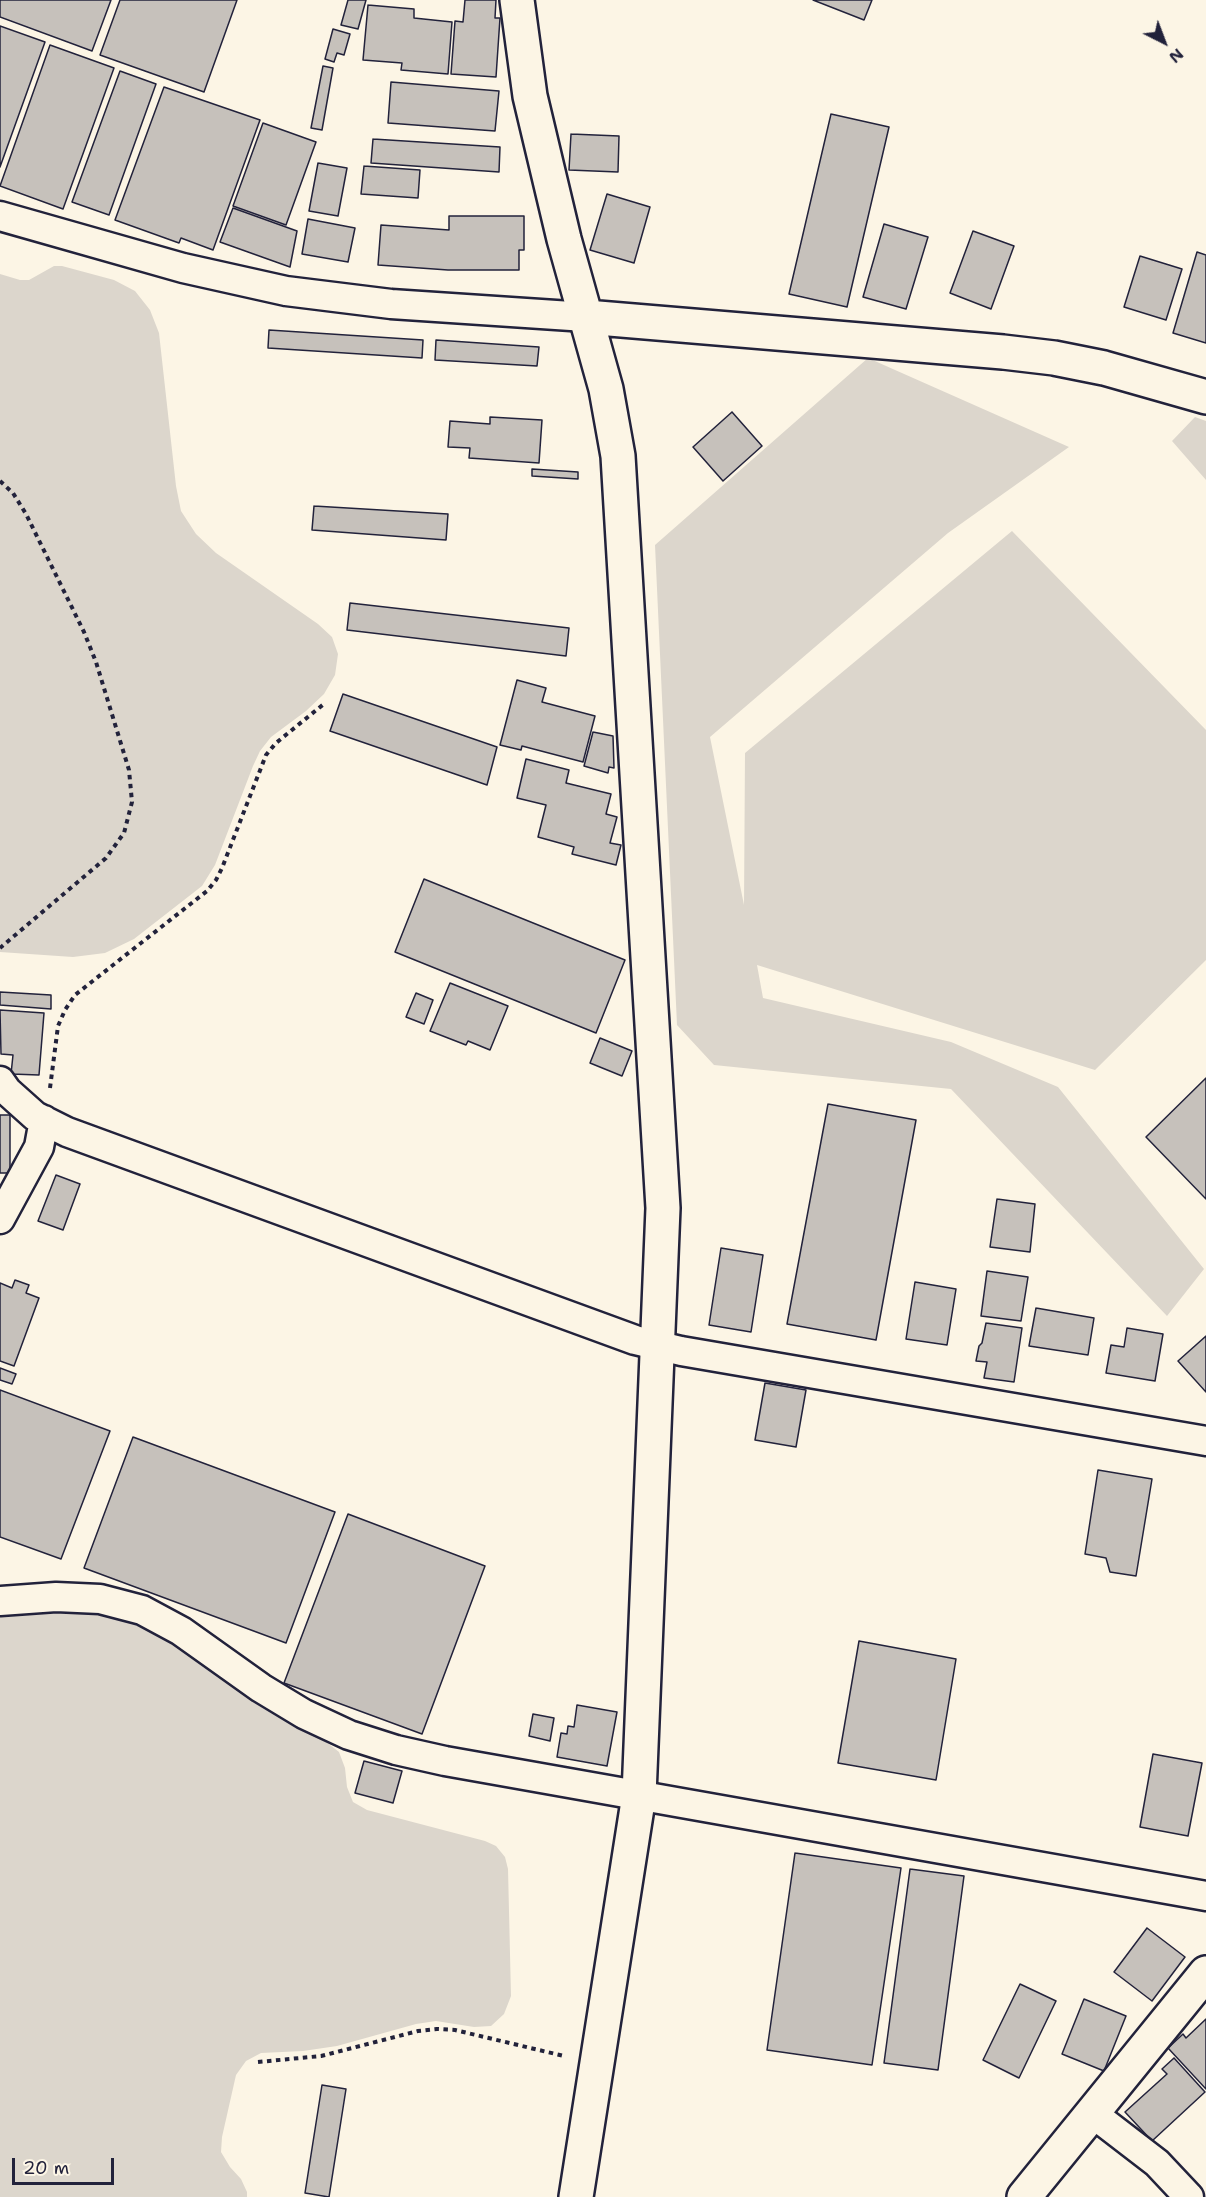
<!DOCTYPE html>
<style>
body{margin:0}
#map{position:relative;width:1206px;height:2197px;overflow:hidden;background:#fcf5e5;font-family:"Shantell Sans",sans-serif}
canvas{display:block}
.north{position:absolute;left:1134px;top:12px;width:60px;height:60px;-webkit-text-stroke:4px #fcf5e5;paint-order:stroke;rotate:138deg;font-size:16px;font-weight:700;line-height:24px;text-align:center;color:#22223b}
.north::after{content:'';display:block;margin:auto;width:21px;height:27px;background:#22223b;clip-path:polygon(50% 0,100% 100%,50% 72%,0 100%)}
.scale{position:absolute;left:12px;top:2158px;width:102px;height:27px;box-sizing:border-box;border:3px solid #22223b;border-top:0;padding-left:8px;font-size:18px;line-height:21px;white-space:nowrap;color:#22223b;-webkit-text-stroke:4px #fcf5e5;paint-order:stroke}
</style>
<div id="map">
<canvas width="1206" height="2197"></canvas>
<div class="north">N</div>
<div class="scale">20 m</div>
</div>
<script>
const context = document.querySelector('canvas').getContext('2d');
context.lineJoin = 'round';
function fill(path, color) {
  context.fillStyle = color;
  context.fill(path, 'evenodd');
}
function shape(rows) {
  const path = new Path2D();
  for (const r of rows) {
    path.moveTo(r[0], r[1]);
    for (let i = 2; i < r.length; i += 2) path.lineTo(r[i], r[i + 1]);
  }
  return path;
}
function stroke(path, color, width, dash) {
  context.strokeStyle = color;
  context.lineWidth = width;
  context.lineCap = dash ? 'butt' : 'round';
  context.setLineDash(dash || []);
  context.stroke(path);
}
const green = shape([
 [54,266,62,266,114,280,135,291,150,310,159,333,176,486,181,511,196,534,216,553,318,624,332,637,338,654,335,675,324,694,306,711,271,737,260,751,253,766,215,865,202,886,134,939,105,953,73,957,0,952,0,274,20,280,29,280],
 [868,358,1069,447,948,533,710,737,744,905,745,753,1012,531,1206,730,1206,960,1095,1070,757,965,763,998,951,1042,1058,1087,1204,1269,1167,1316,951,1089,714,1065,677,1025,655,545],
 [1195,417,1206,421,1206,480,1172,441],
 [56,1613,97,1614,136,1625,173,1644,253,1701,296,1727,325,1741,339,1752,345,1768,347,1787,353,1802,367,1810,485,1841,496,1846,505,1857,508,1869,511,1996,504,2014,491,2026,474,2027,436,2021,416,2024,337,2046,303,2051,261,2053,246,2061,236,2075,222,2137,221,2152,230,2167,241,2179,247,2192,247,2197,0,2197,0,1617]
]);
const building = shape([
 [0,0,111,0,92,51,0,17,0,0],
 [120,0,237,0,204,92,100,55,120,0],
 [348,0,366,0,358,29,341,25,348,0],
 [465,0,496,0,495,18,500,18,496,77,451,74,455,21,463,22,465,0],
 [813,0,872,0,864,20,813,0],
 [368,5,414,9,414,18,452,22,448,74,401,70,402,63,363,60,368,5],
 [0,26,45,42,0,167,0,26],
 [333,29,350,34,344,55,337,53,334,62,325,59,333,29],
 [50,45,114,68,63,209,0,186,50,45],
 [323,66,333,68,322,130,311,128,323,66],
 [120,71,156,84,109,215,72,202,120,71],
 [391,82,499,91,495,131,388,123,391,82],
 [164,87,260,120,213,250,181,238,179,243,115,220,164,87],
 [831,114,889,127,847,307,789,294,831,114],
 [263,123,316,142,286,225,233,206,263,123],
 [571,134,619,136,618,172,569,170,571,134],
 [373,139,500,147,499,172,371,163,373,139],
 [318,163,347,168,338,216,309,211,318,163],
 [364,166,420,170,418,198,361,194,364,166],
 [607,194,650,207,634,263,590,250,607,194],
 [233,208,297,231,290,267,220,242,233,208],
 [449,216,524,216,524,250,519,250,519,270,448,270,378,265,381,225,449,230,449,216],
 [308,219,355,228,348,262,302,254,308,219],
 [884,224,928,237,906,309,863,297,884,224],
 [973,231,1014,246,991,309,950,293,973,231],
 [1197,252,1206,255,1206,343,1173,333,1197,252],
 [1140,256,1182,269,1166,320,1124,307,1140,256],
 [269,330,423,340,422,358,268,348,269,330],
 [436,340,539,347,537,366,435,360,436,340],
 [732,412,762,446,723,481,693,447,732,412],
 [490,417,542,420,539,463,469,458,470,448,448,447,450,421,490,424,490,417],
 [532,469,578,472,578,479,532,476,532,469],
 [314,506,448,514,446,540,312,530,314,506],
 [350,603,569,628,566,656,347,630,350,603],
 [517,680,546,688,542,702,595,716,583,762,522,746,521,750,500,745,517,680],
 [343,694,497,747,487,785,330,731,343,694],
 [593,732,613,736,614,768,609,767,608,773,584,766,593,732],
 [526,759,569,770,566,783,611,794,606,814,617,817,610,843,621,845,616,865,572,854,574,847,538,837,546,805,517,798,526,759],
 [424,879,625,960,596,1033,395,952,424,879],
 [450,983,508,1006,490,1050,468,1041,466,1045,430,1031,450,983],
 [0,992,51,995,51,1009,0,1005,0,992],
 [416,993,433,1000,424,1024,406,1017,416,993],
 [0,1010,44,1013,39,1075,11,1074,13,1055,1,1054,0,1010],
 [600,1038,632,1051,622,1076,590,1063,600,1038],
 [1206,1078,1206,1199,1146,1137,1206,1078],
 [828,1104,916,1120,876,1340,787,1324,828,1104],
 [0,1115,10,1115,10,1173,0,1173,0,1115],
 [56,1175,80,1184,63,1230,38,1221,56,1175],
 [997,1199,1035,1204,1030,1252,990,1247,997,1199],
 [721,1248,763,1255,751,1332,709,1325,721,1248],
 [987,1271,1028,1277,1021,1321,981,1316,987,1271],
 [15,1280,29,1285,26,1293,39,1298,14,1366,0,1361,0,1283,12,1288,15,1280],
 [915,1282,956,1289,947,1345,906,1339,915,1282],
 [1036,1308,1094,1318,1088,1355,1029,1346,1036,1308],
 [986,1323,1022,1328,1014,1382,984,1378,987,1362,976,1361,979,1346,982,1343,986,1323],
 [1127,1328,1163,1334,1155,1381,1106,1373,1111,1345,1124,1347,1127,1328],
 [1206,1336,1206,1392,1178,1361,1206,1336],
 [0,1368,16,1374,12,1384,0,1380,0,1368],
 [765,1383,806,1390,796,1447,755,1440,765,1383],
 [0,1390,110,1431,61,1559,0,1537,0,1390],
 [133,1437,335,1512,286,1643,84,1568,133,1437],
 [1098,1470,1152,1479,1136,1576,1110,1572,1106,1558,1085,1554,1098,1470],
 [348,1514,485,1566,422,1734,284,1683,348,1514],
 [859,1641,956,1659,936,1780,838,1763,859,1641],
 [577,1705,617,1712,607,1766,557,1757,561,1733,567,1734,568,1726,574,1727,577,1705],
 [533,1714,554,1718,550,1741,529,1736,533,1714],
 [1153,1754,1202,1763,1188,1836,1140,1827,1153,1754],
 [364,1761,402,1771,393,1803,355,1793,364,1761],
 [795,1853,901,1868,872,2065,767,2050,795,1853],
 [910,1869,964,1876,938,2070,884,2063,910,1869],
 [1147,1928,1185,1957,1152,2001,1114,1972,1147,1928],
 [1020,1984,1056,2001,1019,2078,983,2060,1020,1984],
 [1084,1999,1126,2016,1104,2071,1062,2054,1084,1999],
 [1206,2019,1206,2089,1168,2048,1183,2034,1186,2038,1206,2019],
 [1174,2058,1205,2092,1152,2141,1125,2112,1167,2074,1162,2069,1174,2058],
 [322,2085,346,2089,329,2197,305,2193,322,2085]
]);
const path = shape([
 [0,481,13,493,26,514,84,632,96,662,129,770,132,802,124,833,106,858,0,948],
 [50,1088,58,1026,65,1010,75,995,207,891,216,880,222,868,266,755,276,743,325,703],
 [258,2062,321,2056,418,2031,437,2029,455,2030,564,2056]
]);
const minor = shape([
 [0,216,183,268,286,291,391,304,586,317],
 [0,1081,7,1091,35,1116,67,1132,635,1340,681,1351,1206,1441],
 [0,1219,39,1147,44,1120],
 [0,1601,56,1597,100,1599,142,1610,181,1631,261,1688,304,1714,349,1735,396,1750,445,1761,1206,1896],
 [1092,2113,1157,2163,1189,2197]
]);
const tertiary = shape([
 [517,0,530,96,564,239,606,389,618,456,663,1208,639,1795,576,2197],
 [586,317,1003,352,1054,358,1104,368,1206,397],
 [1024,2197,1206,1973]
]);
fill(green, '#dcd6cc');
fill(building, '#c6c1bb');
stroke(building, '#22223b', 1.5);
stroke(minor, '#22223b', 33);
stroke(tertiary, '#22223b', 38);
stroke(path, '#22223b', 4, [4.5, 4.5]);
stroke(minor, '#fcf5e5', 28);
stroke(tertiary, '#fcf5e5', 33);
</script>
